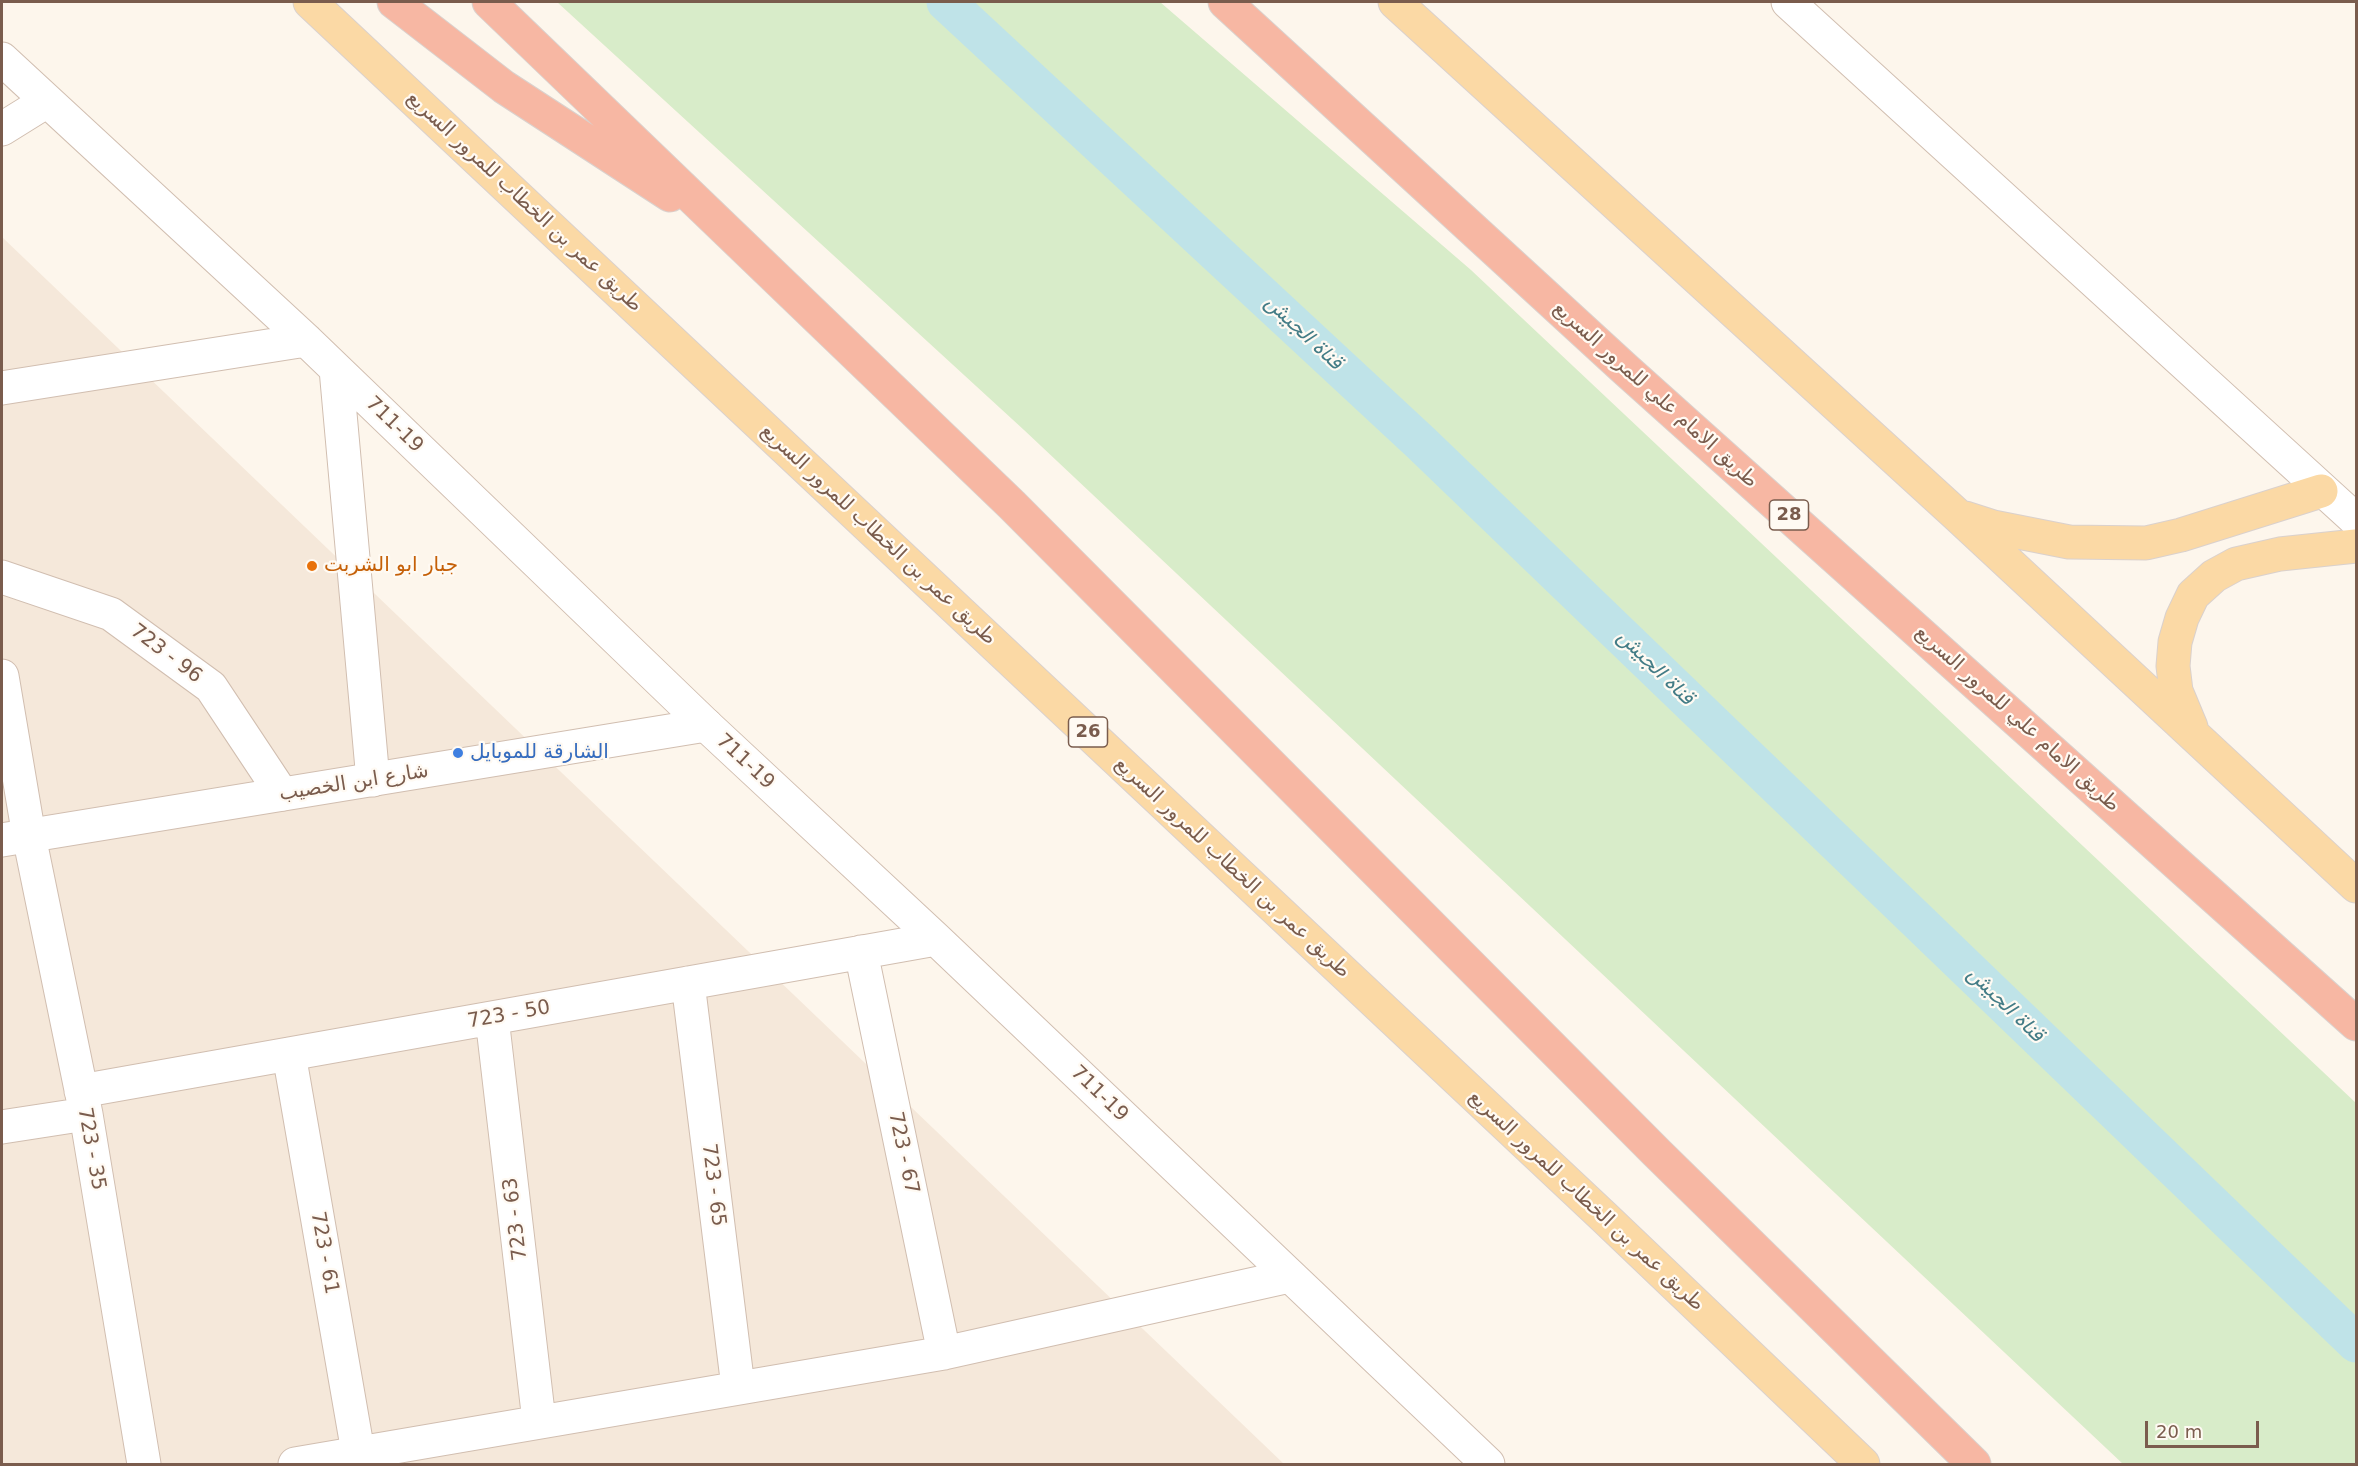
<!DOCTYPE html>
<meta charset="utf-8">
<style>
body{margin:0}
#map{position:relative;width:2358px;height:1466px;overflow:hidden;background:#fdf6ec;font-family:"DejaVu Sans",sans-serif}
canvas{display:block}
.frame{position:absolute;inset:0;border:3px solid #7a5c4d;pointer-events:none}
.scale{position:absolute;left:2145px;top:1421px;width:114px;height:27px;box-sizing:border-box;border:3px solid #7a5c4d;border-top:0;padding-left:8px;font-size:18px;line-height:21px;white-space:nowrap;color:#7a5c4d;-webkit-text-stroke:4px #fffaf3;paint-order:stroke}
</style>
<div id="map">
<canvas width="2358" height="1466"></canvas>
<div class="frame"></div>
<div class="scale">20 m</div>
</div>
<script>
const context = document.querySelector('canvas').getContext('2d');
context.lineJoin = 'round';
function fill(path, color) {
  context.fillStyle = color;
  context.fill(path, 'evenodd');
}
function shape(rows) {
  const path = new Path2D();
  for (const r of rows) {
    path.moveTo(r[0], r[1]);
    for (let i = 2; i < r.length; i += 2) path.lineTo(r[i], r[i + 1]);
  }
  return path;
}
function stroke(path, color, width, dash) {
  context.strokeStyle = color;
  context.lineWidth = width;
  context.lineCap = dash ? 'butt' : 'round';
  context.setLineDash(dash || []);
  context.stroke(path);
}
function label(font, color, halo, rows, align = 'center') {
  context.font = font + ' "DejaVu Sans",Vazirmatn,sans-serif';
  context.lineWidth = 4.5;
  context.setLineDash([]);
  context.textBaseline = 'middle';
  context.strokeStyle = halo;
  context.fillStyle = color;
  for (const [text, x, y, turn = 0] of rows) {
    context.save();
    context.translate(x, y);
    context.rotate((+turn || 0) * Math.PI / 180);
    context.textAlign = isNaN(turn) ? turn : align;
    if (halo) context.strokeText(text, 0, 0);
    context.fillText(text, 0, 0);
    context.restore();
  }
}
const residential = shape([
 [2,237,1284,1464,2,1464]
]);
const green = shape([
 [557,2,1160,2,1471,270,2356,1103,2356,1464,2123,1464,1024,430]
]);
const canal = shape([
 [946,2,1421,443,2356,1343]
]);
const minor = shape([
 [2,59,306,340,706,725,936,939,1488,1464],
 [2,129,47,101],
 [336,369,373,780],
 [2,388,306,340],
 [2,577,111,614,211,687,282,794],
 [2,676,29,836,86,1114,144,1464],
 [861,952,944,1353],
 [688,983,738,1387],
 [492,1018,539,1421],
 [289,1054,358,1452],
 [81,1091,936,939],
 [2,1127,86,1114],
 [295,1464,944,1353,1290,1276]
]);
const tertiary = shape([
 [1788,2,2356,520],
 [2,840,706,725]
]);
const primary = shape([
 [310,2,1604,1217,1863,1464],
 [1395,2,1957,515,2356,886],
 [1965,518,1993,527,2069,542,2146,543,2181,535,2321,491],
 [2191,727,2176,691,2173,666,2175,642,2182,618,2193,595,2214,576,2236,564,2280,554,2356,546]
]);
const motorway = shape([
 [394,2,504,87,670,195],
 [489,2,1012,505,1657,1153,1974,1464],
 [1225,2,1625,369,2356,1024]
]);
const markers = [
 [312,566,6,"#e8710a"],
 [458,753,6,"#3f7fe0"]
];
const shields = [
 [1789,515,39],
 [1088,732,39]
];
const shieldNames = [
 ["28",1789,515],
 ["26",1088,732]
];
const streetNames = [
 ["طريق عمر بن الخطاب للمرور السريع",524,202,43],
 ["طريق الامام علي للمرور السريع",1655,395,42],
 ["711-19",394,425,44],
 ["طريق عمر بن الخطاب للمرور السريع",878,535,43],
 ["723 - 96",166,654,37],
 ["طريق الامام علي للمرور السريع",2017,719,42],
 ["711-19",745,762,43],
 ["شارع ابن الخصيب",354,783,-9],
 ["طريق عمر بن الخطاب للمرور السريع",1232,868,43],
 ["723 - 50",509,1015,-10],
 ["711-19",1099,1094,44],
 ["723 - 35",91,1149,80],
 ["723 - 67",903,1153,78],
 ["723 - 65",713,1185,83],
 ["طريق عمر بن الخطاب للمرور السريع",1586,1201,43],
 ["723 - 63",516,1219,-97],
 ["723 - 61",324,1253,80]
];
const foodNames = [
 ["جبار ابو الشربت",324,566]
];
const shopNames = [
 ["الشارقة للموبايل",470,753]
];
const waterNames = [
 ["قناة الجيش",1303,333,43],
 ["قناة الجيش",1655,668,44],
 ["قناة الجيش",2005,1005,44]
];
fill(residential, '#f5e8da');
fill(green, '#d8ecc9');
stroke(canal, '#bfe3e8', 39);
stroke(minor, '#d1beb0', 35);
stroke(tertiary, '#d1beb0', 35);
stroke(primary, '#dad1cd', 35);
stroke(motorway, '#dad1cd', 35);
stroke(minor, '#fff', 33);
stroke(tertiary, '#fff', 33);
stroke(primary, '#fbd9a5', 33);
stroke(motorway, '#f7b7a3', 33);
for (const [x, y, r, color] of markers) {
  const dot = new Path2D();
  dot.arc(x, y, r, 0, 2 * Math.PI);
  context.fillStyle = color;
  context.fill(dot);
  stroke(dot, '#fffaf3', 2);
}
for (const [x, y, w] of shields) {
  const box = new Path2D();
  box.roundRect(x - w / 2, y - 15, w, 30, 4.5);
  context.fillStyle = '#fffaf3';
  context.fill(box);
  stroke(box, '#7a5c4d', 1.5);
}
label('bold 18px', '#7a5c4d', null, shieldNames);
label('20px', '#7a5c4d', '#fffaf3', streetNames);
label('20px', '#c56008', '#fffaf3', foodNames, 'left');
label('20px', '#366cbe', '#fffaf3', shopNames, 'left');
label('italic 21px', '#437c86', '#fffaf3', waterNames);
</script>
